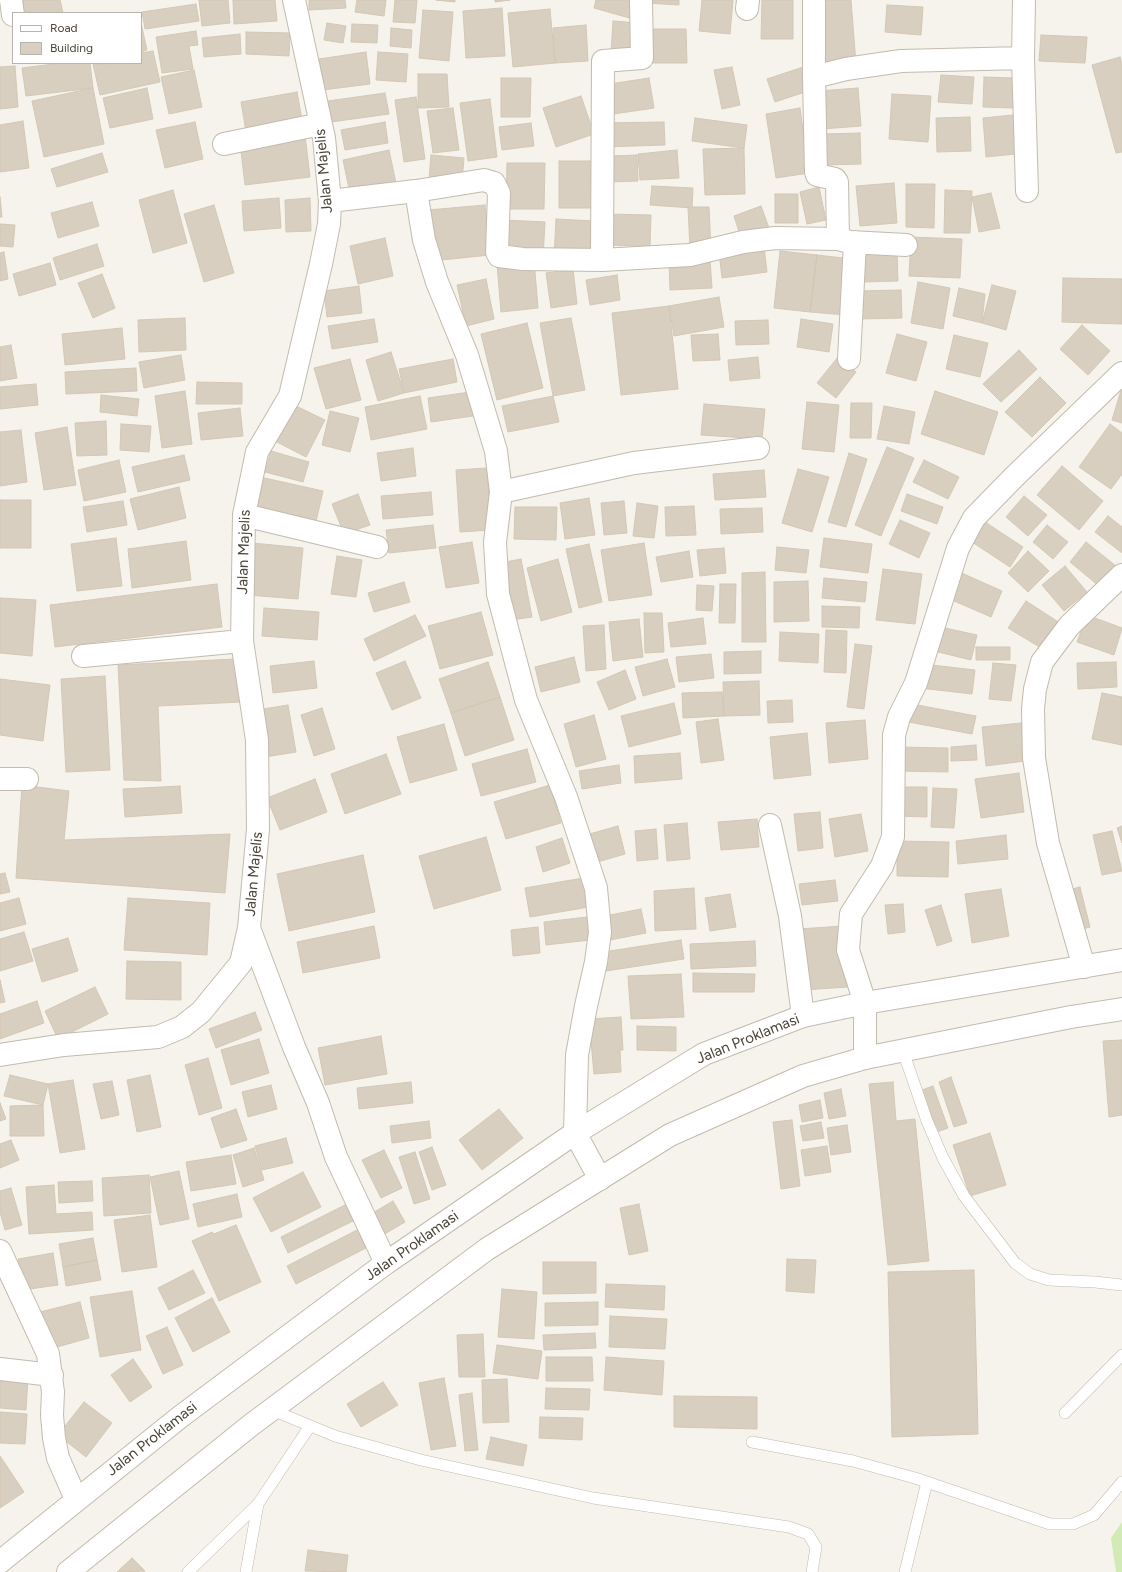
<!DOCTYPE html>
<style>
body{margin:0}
#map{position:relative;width:1122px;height:1572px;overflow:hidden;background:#f6f3ec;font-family:Figtree,sans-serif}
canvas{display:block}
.legend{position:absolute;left:12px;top:12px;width:130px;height:52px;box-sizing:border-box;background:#fff;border:1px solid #b7b4b0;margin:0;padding:5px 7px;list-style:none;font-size:12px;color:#4b4439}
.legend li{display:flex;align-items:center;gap:8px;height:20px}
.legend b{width:20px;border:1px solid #b7b4b0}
</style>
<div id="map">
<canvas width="1122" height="1572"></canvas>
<ul class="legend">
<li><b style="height:5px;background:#fff"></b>Road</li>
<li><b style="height:11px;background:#d8cfc1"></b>Building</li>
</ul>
</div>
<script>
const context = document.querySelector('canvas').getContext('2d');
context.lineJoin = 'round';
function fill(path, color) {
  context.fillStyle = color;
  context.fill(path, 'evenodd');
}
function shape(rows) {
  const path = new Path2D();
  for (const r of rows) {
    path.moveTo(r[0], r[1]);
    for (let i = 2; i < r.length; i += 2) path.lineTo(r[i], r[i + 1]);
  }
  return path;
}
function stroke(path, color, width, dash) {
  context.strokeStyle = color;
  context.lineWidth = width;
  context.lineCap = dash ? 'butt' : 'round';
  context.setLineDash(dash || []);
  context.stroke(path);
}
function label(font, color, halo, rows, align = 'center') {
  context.font = font + ' Figtree,sans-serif';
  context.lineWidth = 3;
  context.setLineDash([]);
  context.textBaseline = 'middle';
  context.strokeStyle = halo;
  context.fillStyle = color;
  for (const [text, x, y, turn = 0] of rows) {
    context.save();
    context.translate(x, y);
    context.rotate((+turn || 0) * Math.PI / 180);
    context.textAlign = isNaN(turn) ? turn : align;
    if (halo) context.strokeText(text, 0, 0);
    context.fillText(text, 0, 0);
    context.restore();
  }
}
const green = shape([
 [1122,1522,1122,1572,1116,1572,1111,1538]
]);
const building = shape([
 [21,0,60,0,63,13,24,13,21,0],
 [199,0,228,0,230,23,202,26,199,0],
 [233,0,275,0,277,21,234,24,233,0],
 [309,0,345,0,346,8,309,10,309,0],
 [357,0,386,0,384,16,355,12,357,0],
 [395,0,417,0,415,23,393,22,395,0],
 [436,0,455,0,455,2,436,0],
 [495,0,510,0,495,2,495,0],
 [596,0,639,0,633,19,594,8,596,0],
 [646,0,679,0,679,5,646,3,646,0],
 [702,0,733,0,730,34,699,31,702,0],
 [762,0,793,0,793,39,761,39,762,0],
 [819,0,851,0,856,64,823,67,819,0],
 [196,4,199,21,145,29,142,12,196,4],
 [887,5,923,7,921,35,885,32,887,5],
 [502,8,505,56,466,58,463,11,502,8],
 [550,9,555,63,513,67,508,13,550,9],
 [423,10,453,12,449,61,419,58,423,10],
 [613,21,638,23,636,54,611,53,613,21],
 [141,23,147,50,141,52,141,23],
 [327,23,346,26,343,43,324,40,327,23],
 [352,24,378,25,377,43,351,42,352,24],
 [586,25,588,61,555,63,553,28,586,25],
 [391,28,412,30,411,48,390,46,391,28],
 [645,29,686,29,687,63,646,63,645,29],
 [196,31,198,45,189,46,193,69,162,73,156,37,196,31],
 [246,32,290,33,289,56,246,54,246,32],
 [240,34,241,54,204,57,202,38,240,34],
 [1041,35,1087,37,1085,63,1039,61,1041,35],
 [153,51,160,82,100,95,93,64,141,63,141,53,153,51],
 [366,52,370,84,323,90,319,59,366,52],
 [378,52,408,54,406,82,376,80,378,52],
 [1120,57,1122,65,1122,152,1116,153,1092,65,1120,57],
 [62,63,90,63,93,88,26,96,22,68,62,63],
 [15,66,18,107,0,109,0,67,15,66],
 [732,67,740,105,722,109,714,70,732,67],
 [803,67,811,90,775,102,767,79,803,67],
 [194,70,202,107,169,114,161,77,194,70],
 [418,74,447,74,449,107,418,108,418,74],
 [941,75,974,77,972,104,938,102,941,75],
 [984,77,1014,78,1013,108,983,107,984,77],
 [501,78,531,78,530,117,501,117,501,78],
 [649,78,654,108,607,115,603,85,649,78],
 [93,88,104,144,44,157,32,101,93,88],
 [147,88,153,119,110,128,103,98,147,88],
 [858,88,861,126,822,129,819,91,858,88],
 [297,92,303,126,247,137,241,102,297,92],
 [385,93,389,114,331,122,328,101,385,93],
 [892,94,931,96,928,142,889,139,892,94],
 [581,96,594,134,556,147,543,108,581,96],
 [416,97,425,159,404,162,395,100,416,97],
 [490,99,497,157,468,161,460,103,490,99],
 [453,108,459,150,433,153,427,111,453,108],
 [800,108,809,173,776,178,766,114,800,108],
 [1013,115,1016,154,986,157,983,118,1013,115],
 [970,117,971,151,937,152,936,118,970,117],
 [695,118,747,125,744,148,692,141,695,118],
 [23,121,29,168,0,172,0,125,23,121],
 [195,122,203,159,165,168,156,130,195,122],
 [385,122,388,143,345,150,341,130,385,122],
 [664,122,665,145,602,147,602,123,664,122],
 [531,123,534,146,502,150,499,127,531,123],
 [860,133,861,164,824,165,823,134,860,133],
 [305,135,310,177,245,185,240,143,305,135],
 [744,148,745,194,705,195,703,149,744,148],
 [389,150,397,188,351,198,343,160,389,150],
 [677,150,679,178,640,180,638,154,677,150],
 [102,153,108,172,57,187,51,169,102,153],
 [431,155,464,158,462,181,429,179,431,155],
 [637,155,638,181,610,182,609,156,637,155],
 [559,161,601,161,600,208,559,208,559,161],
 [507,163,545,163,544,209,506,209,507,163],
 [894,183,897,223,860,226,856,186,894,183],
 [906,184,935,184,934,228,906,227,906,184],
 [652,186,693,188,692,208,650,205,652,186],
 [819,187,826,220,807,224,800,192,819,187],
 [173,190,187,243,153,253,139,200,173,190],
 [945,190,972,191,970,233,944,233,945,190],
 [991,193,1000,228,979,232,972,197,991,193],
 [775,194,798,194,798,223,775,223,775,194],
 [0,197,2,217,0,217,0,197],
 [279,198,281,228,244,231,242,201,279,198],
 [310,198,311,231,286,232,285,200,310,198],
 [92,202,99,226,58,238,51,213,92,202],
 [214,205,234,273,204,282,184,214,214,205],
 [485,205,490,255,432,261,428,210,485,205],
 [761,206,769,228,741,238,734,216,761,206],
 [688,207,709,207,711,249,690,249,688,207],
 [606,214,651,215,650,246,605,245,606,214],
 [556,219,594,221,592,260,554,258,556,219],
 [504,220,545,222,543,258,503,255,504,220],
 [0,224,15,225,13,247,0,246,0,224],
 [911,237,962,239,960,278,909,276,911,237],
 [385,238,393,276,358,284,350,246,385,238],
 [97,244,104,266,60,280,53,258,97,244],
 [764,247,767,272,722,278,719,252,764,247],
 [897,250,898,281,863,282,862,251,897,250],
 [780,251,817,255,810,312,774,308,780,251],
 [4,252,8,279,0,281,0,253,4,252],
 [817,255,852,259,846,315,810,312,817,255],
 [534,260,538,308,501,312,497,264,534,260],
 [710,260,712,288,670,290,669,261,710,260],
 [50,263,56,285,19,296,13,274,50,263],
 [573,269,577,304,551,308,546,273,573,269],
 [102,274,115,308,93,318,78,283,102,274],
 [617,275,620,300,590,305,586,280,617,275],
 [1063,278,1122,279,1122,324,1062,322,1063,278],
 [486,279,494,319,466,326,457,285,486,279],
 [918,282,950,288,943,329,911,323,918,282],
 [992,285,1016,291,1006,330,982,323,992,285],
 [359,286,362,313,327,317,324,291,359,286],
 [959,288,985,294,982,323,953,316,959,288],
 [901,290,902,318,859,319,858,291,901,290],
 [719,297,724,327,674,336,669,306,719,297],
 [669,306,678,389,621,395,612,313,669,306],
 [185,318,186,350,139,352,138,320,185,318],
 [571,318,585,390,553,396,540,323,571,318],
 [374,319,378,342,332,349,328,326,374,319],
 [801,319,833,324,829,352,797,347,801,319],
 [768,320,769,344,736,345,735,321,768,320],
 [527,323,543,388,497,400,481,334,527,323],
 [1082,325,1110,351,1088,375,1060,349,1082,325],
 [122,328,125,359,65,365,62,334,122,328],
 [718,334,720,360,693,361,691,335,718,334],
 [897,334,927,342,916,381,886,373,897,334],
 [954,335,988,343,980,377,946,369,954,335],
 [11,345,17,378,0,381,0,347,11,345],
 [1019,350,1037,369,1001,402,983,384,1019,350],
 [391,352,404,393,378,401,366,360,391,352],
 [181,355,185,380,144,388,139,362,181,355],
 [758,357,760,378,730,381,728,360,758,357],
 [838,357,856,372,836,398,817,383,838,357],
 [350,359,361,400,326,409,314,368,350,359],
 [453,359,457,382,404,393,399,369,453,359],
 [136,368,137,391,66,394,65,372,136,368],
 [1040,377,1066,403,1032,437,1005,412,1040,377],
 [197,382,242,383,242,404,196,404,197,382],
 [36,384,38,405,0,409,0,387,36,384],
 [1122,387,1122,423,1112,420,1122,387],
 [185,391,192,444,162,448,155,396,185,391],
 [935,391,998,412,984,455,921,434,935,391],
 [470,392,473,416,431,422,428,398,470,392],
 [101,395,139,399,137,416,100,412,101,395],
 [420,396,427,429,371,440,365,407,420,396],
 [553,396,559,422,508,432,502,406,553,396],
 [807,402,839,405,834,452,802,449,807,402],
 [851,403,872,403,871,438,850,438,851,403],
 [704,404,765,409,762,439,701,435,704,404],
 [294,405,325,420,306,457,275,441,294,405],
 [884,406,915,412,909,444,877,439,884,406],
 [240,408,243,436,201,440,198,413,240,408],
 [330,411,359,418,350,452,322,445,330,411],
 [106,421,107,455,77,456,75,423,106,421],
 [121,424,151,426,149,452,120,450,121,424],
 [1110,424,1122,433,1122,474,1111,489,1079,467,1110,424],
 [67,427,76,485,44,490,35,433,67,427],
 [21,430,27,482,0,486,0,432,21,430],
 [887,447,914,458,881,536,855,525,887,447],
 [413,448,416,476,381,481,377,453,413,448],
 [271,451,309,462,303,482,265,472,271,451],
 [849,453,867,459,846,527,828,522,849,453],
 [184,455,190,480,138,492,132,467,184,455],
 [119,460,126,492,84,501,78,470,119,460],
 [924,460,959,477,948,499,913,482,924,460],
 [1062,466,1103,501,1079,530,1037,495,1062,466],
 [487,468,491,530,460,532,456,470,487,468],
 [798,469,829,477,812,532,782,523,798,469],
 [764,470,766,497,715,500,713,474,764,470],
 [260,477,323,491,315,526,253,513,260,477],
 [179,487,186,518,138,530,130,499,179,487],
 [431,492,433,515,383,519,381,496,431,492],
 [358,494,370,525,344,534,332,504,358,494],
 [907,494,943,507,937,524,901,511,907,494],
 [1024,496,1047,515,1028,536,1006,517,1024,496],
 [589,498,595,535,565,539,560,503,589,498],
 [0,500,31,500,31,548,0,548,0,500],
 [123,501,127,525,87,532,83,507,123,501],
 [624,501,627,533,604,535,601,503,624,501],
 [637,503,658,506,654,538,633,536,637,503],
 [694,506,696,535,666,536,665,507,694,506],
 [515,507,557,507,556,540,514,539,515,507],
 [762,508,763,532,721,534,720,509,762,508],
 [1108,516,1122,527,1122,553,1095,532,1108,516],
 [900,520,930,533,919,558,889,544,900,520],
 [982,520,1023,547,1010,567,969,540,982,520],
 [433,525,436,548,389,553,386,530,433,525],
 [1047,525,1068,542,1053,559,1033,542,1047,525],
 [116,538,122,586,77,591,71,544,116,538],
 [824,538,872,544,868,573,820,567,824,538],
 [186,541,191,580,132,588,128,549,186,541],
 [472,542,479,583,446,588,439,547,472,542],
 [1086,542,1116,566,1099,586,1070,562,1086,542],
 [253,543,303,548,298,599,248,595,253,543],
 [644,543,652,595,609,601,601,550,644,543],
 [589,544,602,602,579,608,566,549,589,544],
 [777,547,809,550,806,573,775,570,777,547],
 [724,548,726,573,700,576,697,550,724,548],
 [689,551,693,577,661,582,656,557,689,551],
 [1028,551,1049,571,1028,592,1008,573,1028,551],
 [337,556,362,560,356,597,331,594,337,556],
 [521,559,532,617,511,620,500,563,521,559],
 [558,559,572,612,541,621,527,568,558,559],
 [1065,566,1087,592,1064,611,1042,585,1065,566],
 [883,569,922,574,915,624,876,620,883,569],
 [957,571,1002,591,991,617,945,597,957,571],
 [765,572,766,642,742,642,742,573,765,572],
 [824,578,867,582,865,602,822,598,824,578],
 [808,581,809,621,774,622,774,582,808,581],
 [404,582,410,602,374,612,368,593,404,582],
 [217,584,222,627,55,647,50,605,217,584],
 [720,584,736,584,735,623,719,623,720,584],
 [697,585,714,586,712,611,696,610,697,585],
 [0,598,36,600,32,656,0,653,0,598],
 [1026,601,1060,623,1043,649,1008,628,1026,601],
 [822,606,860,607,859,628,822,627,822,606],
 [264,608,319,612,317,640,262,636,264,608],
 [481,612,493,655,440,669,428,626,481,612],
 [644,613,662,613,664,652,645,653,644,613],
 [415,615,426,636,374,661,364,639,415,615],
 [1087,615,1122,628,1114,655,1077,642,1087,615],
 [703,618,706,644,671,647,668,623,703,618],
 [639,619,643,657,613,661,609,622,639,619],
 [604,625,606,669,586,671,583,626,604,625],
 [936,626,977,635,971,660,930,650,936,626],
 [826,630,847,631,846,673,824,672,826,630],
 [780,632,819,634,818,663,779,661,780,632],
 [855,644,872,646,864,709,847,707,855,644],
 [976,647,1010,647,1010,660,976,660,976,647],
 [761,651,761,673,724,674,724,652,761,651],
 [711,654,714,678,679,682,676,657,711,654],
 [574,657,580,682,541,692,535,667,574,657],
 [235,659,241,702,158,706,161,781,124,780,118,665,235,659],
 [667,659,675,687,643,696,635,667,667,659],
 [314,661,317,688,273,693,270,666,314,661],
 [405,661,421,698,392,710,376,673,405,661],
 [488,662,500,697,451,713,439,679,488,662],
 [1116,662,1117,687,1078,689,1077,663,1116,662],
 [993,663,1016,665,1011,701,989,699,993,663],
 [923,664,975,670,972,694,920,688,923,664],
 [625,670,636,699,609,710,597,682,625,670],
 [105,676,110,770,66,772,61,679,105,676],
 [0,679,50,685,43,741,0,735,0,679],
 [759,681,760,715,724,716,723,682,759,681],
 [722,692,724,716,683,718,682,693,722,692],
 [1102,693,1122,697,1122,745,1092,739,1102,693],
 [500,697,514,740,465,756,451,713,500,697],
 [792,700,793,722,768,723,767,701,792,700],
 [674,703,681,734,629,747,621,716,674,703],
 [912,704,976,716,972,734,909,722,912,704],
 [288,705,296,752,265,757,257,710,288,705],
 [322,708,335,749,314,756,301,715,322,708],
 [594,715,606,759,576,767,564,724,594,715],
 [718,719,724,760,701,763,696,722,718,719],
 [865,720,868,759,829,763,826,723,865,720],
 [1021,723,1025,761,986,766,982,727,1021,723],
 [444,724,457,770,410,783,397,737,444,724],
 [807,733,811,775,774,779,770,737,807,733],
 [976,745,977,760,951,761,951,747,976,745],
 [899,747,948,748,948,772,899,771,899,747],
 [527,749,536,782,481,796,472,764,527,749],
 [680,753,682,779,635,783,634,756,680,753],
 [386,754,401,794,345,814,331,774,386,754],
 [619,765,621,783,582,789,579,771,619,765],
 [1019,773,1024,812,981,818,975,779,1019,773],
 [315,779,327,812,280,830,267,798,315,779],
 [22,785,69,791,64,840,230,834,225,893,16,878,22,785],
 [550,785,561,823,506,839,494,802,550,785],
 [180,786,182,813,125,817,123,789,180,786],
 [896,787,927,787,927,817,896,816,896,787],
 [933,788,957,789,954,828,931,827,933,788],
 [820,812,823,848,798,851,794,814,820,812],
 [861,814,868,851,835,857,829,819,861,814],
 [757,819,759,847,721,850,718,822,757,819],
 [687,823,690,859,667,861,664,825,687,823],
 [618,826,625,854,594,863,586,835,618,826],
 [1122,826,1122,843,1117,828,1122,826],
 [656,829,658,859,637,861,635,831,656,829],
 [1112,831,1122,871,1102,875,1093,835,1112,831],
 [1006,835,1008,859,958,864,956,841,1006,835],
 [486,837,501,890,434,909,419,856,486,837],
 [562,838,570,863,543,872,536,847,562,838],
 [897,841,949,842,948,877,897,876,897,841],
 [363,855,375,912,289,931,277,874,363,855],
 [5,873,10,892,0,894,0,874,5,873],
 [583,878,589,907,530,917,525,888,583,878],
 [835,880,838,901,802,905,799,884,835,880],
 [1080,887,1090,927,1074,931,1065,891,1080,887],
 [694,888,696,929,655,931,654,891,694,888],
 [1001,889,1009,936,972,943,965,894,1001,889],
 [730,894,736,927,710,931,705,898,730,894],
 [19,898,26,924,0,931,0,903,19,898],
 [128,898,210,903,207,955,124,950,128,898],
 [903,904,905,932,888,934,885,905,903,904],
 [941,905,952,941,937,946,925,910,941,905],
 [641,909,646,933,605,941,600,917,641,909],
 [587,917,590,940,546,945,544,922,587,917],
 [374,926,380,958,303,973,297,942,374,926],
 [843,926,848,987,803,990,798,929,843,926],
 [538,927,540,953,513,956,511,930,538,927],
 [24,932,33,961,0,971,0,939,24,932],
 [68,938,78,971,42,982,32,949,68,938],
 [681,940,684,959,606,971,603,952,681,940],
 [755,941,756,966,691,969,690,944,755,941],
 [127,961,181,962,181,1000,126,999,127,961],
 [693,973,755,974,754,992,693,992,693,973],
 [681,974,684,1017,631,1019,628,976,681,974],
 [0,980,5,1002,0,1003,0,980],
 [95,987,108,1014,58,1039,45,1011,95,987],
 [37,1001,44,1023,0,1039,0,1014,37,1001],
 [255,1012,262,1030,216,1048,209,1029,255,1012],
 [621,1017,623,1050,620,1050,621,1072,594,1074,589,1019,621,1017],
 [637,1026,676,1027,676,1051,637,1050,637,1026],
 [381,1036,387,1074,325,1085,318,1048,381,1036],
 [259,1039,269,1073,231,1085,221,1050,259,1039],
 [1122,1040,1122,1115,1109,1117,1103,1041,1122,1040],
 [208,1058,222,1108,199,1115,185,1065,208,1058],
 [10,1075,48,1084,43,1105,4,1096,10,1075],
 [150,1075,161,1127,137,1132,127,1080,150,1075],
 [951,1077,967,1123,954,1127,939,1082,951,1077],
 [73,1080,85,1149,60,1153,48,1084,73,1080],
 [112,1081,119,1115,101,1119,93,1084,112,1081],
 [411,1082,413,1103,359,1109,357,1088,411,1082],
 [893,1082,896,1121,915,1119,929,1261,888,1265,869,1084,893,1082],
 [271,1085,277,1109,248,1117,242,1092,271,1085],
 [933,1086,948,1128,937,1132,922,1090,933,1086],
 [841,1089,846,1116,829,1119,824,1093,841,1089],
 [820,1100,823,1118,802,1122,799,1105,820,1100],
 [0,1103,6,1119,0,1121,0,1103],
 [43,1105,44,1136,10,1136,10,1106,43,1105],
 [236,1109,247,1140,221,1148,211,1118,236,1109],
 [499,1109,523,1138,482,1170,459,1140,499,1109],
 [792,1120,800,1186,781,1189,773,1122,792,1120],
 [429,1121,431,1138,392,1143,390,1126,429,1121],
 [821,1122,824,1138,803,1141,800,1126,821,1122],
 [847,1125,851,1152,831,1155,827,1128,847,1125],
 [990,1133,1006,1185,970,1196,953,1145,990,1133],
 [286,1138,293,1163,262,1170,255,1146,286,1138],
 [11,1140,19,1160,0,1168,0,1144,11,1140],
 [827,1146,831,1172,805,1176,801,1150,827,1146],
 [432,1147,446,1185,432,1190,419,1152,432,1147],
 [254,1148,264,1180,243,1187,233,1155,254,1148],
 [384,1150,402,1188,381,1198,362,1160,384,1150],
 [415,1152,430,1199,414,1204,399,1157,415,1152],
 [231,1155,236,1184,191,1191,186,1162,231,1155],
 [179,1171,189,1219,160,1225,150,1177,179,1171],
 [303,1172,321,1207,271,1232,253,1198,303,1172],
 [149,1175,151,1213,104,1216,102,1178,149,1175],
 [92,1181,93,1201,59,1203,58,1182,92,1181],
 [54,1185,56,1214,92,1212,93,1230,29,1234,26,1187,54,1185],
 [11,1188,22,1225,5,1230,0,1212,0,1191,11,1188],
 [237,1194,242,1217,198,1227,193,1204,237,1194],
 [393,1201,405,1222,378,1238,366,1217,393,1201],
 [639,1204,648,1251,629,1255,620,1208,639,1204],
 [345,1205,353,1221,288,1253,281,1237,345,1205],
 [150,1215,157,1267,122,1272,114,1220,150,1215],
 [236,1225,261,1282,219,1301,192,1241,212,1232,214,1234,236,1225],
 [359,1229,368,1247,296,1284,287,1266,359,1229],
 [93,1238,97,1260,63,1267,59,1244,93,1238],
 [53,1253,58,1285,23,1290,18,1259,53,1253],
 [787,1259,816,1260,814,1293,786,1291,787,1259],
 [97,1260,101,1280,66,1286,63,1267,97,1260],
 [543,1262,596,1262,596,1293,543,1294,543,1262],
 [193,1270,205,1293,169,1310,158,1288,193,1270],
 [974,1270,978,1434,892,1437,888,1272,974,1270],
 [606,1284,665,1286,664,1310,605,1307,606,1284],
 [502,1289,537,1292,534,1339,498,1337,502,1289],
 [132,1291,141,1350,100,1357,90,1297,132,1291],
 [212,1298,230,1332,193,1352,175,1318,212,1298],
 [80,1302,89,1338,50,1349,40,1312,80,1302],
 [598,1302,598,1325,545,1326,545,1303,598,1302],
 [610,1316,667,1319,665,1349,609,1347,610,1316],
 [167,1327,183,1365,163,1374,146,1336,167,1327],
 [595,1333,596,1348,544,1350,543,1335,595,1333],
 [483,1334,485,1377,459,1377,457,1335,483,1334],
 [497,1345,542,1351,538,1379,493,1373,497,1345],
 [546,1357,592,1357,593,1381,546,1381,546,1357],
 [606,1357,664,1361,662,1395,604,1390,606,1357],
 [133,1359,152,1387,130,1402,111,1375,133,1359],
 [0,1374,28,1376,26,1410,0,1408,0,1374],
 [444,1378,456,1446,431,1450,419,1383,444,1378],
 [507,1379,509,1422,483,1423,482,1380,507,1379],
 [383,1382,398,1405,361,1427,347,1404,383,1382],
 [546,1388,590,1389,589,1410,545,1409,546,1388],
 [472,1393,478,1450,465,1451,459,1395,472,1393],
 [674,1396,757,1397,757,1429,674,1427,674,1396],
 [84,1402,112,1423,86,1457,58,1435,84,1402],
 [0,1412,27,1414,25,1444,0,1443,0,1412],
 [540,1417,583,1418,582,1440,539,1438,540,1417],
 [491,1437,527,1445,523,1466,486,1459,491,1437],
 [0,1456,24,1492,0,1508,0,1456],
 [308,1550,348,1555,346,1572,305,1571,308,1550],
 [132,1558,145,1571,117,1572,132,1558]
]);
const service = shape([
 [903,1051,927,1121,943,1158,964,1196,1015,1263,1030,1274,1049,1280,1095,1282,1122,1285],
 [272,1410,335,1436,421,1460,593,1498,789,1527,808,1534,816,1547,812,1572],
 [1065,1413,1122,1355],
 [752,1442,853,1461,915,1478,1050,1524,1073,1524,1094,1515,1122,1482],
 [188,1572,258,1504],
 [246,1572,258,1504,310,1426],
 [905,1572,927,1482]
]);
const minor = shape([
 [11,0,13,15],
 [814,0,814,77,846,69,901,61,1023,58],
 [1024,0,1023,58,1027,191],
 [747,9,748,0],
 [814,77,816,172,817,175,835,179,837,182,838,239],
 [224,144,321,124],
 [416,191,424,240,437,282,467,355,496,451,501,492,495,542,498,594,526,700,566,797,596,888,600,932,596,962,586,1006,577,1055,575,1133,600,1179],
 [330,201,416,191,484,180,490,182,494,183,499,193,497,252,499,256,523,259,602,260,690,255,743,242,775,238,838,239,850,242,906,245],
 [602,260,603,61,642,58,641,0],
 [849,359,855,242],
 [501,492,634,463,758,448],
 [244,515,377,547],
 [83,656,242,641],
 [0,779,27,779],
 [770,825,790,916,803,1016],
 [249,928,294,1047,318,1103,336,1157,386,1263],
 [1084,967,1048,843,1034,758,1033,709,1035,689,1042,662,1069,626,1122,575],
 [0,1055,64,1045,158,1037,182,1027,201,1012,241,963,249,928,258,829,257,740,242,641,244,515,257,452,290,396,321,264,329,224,330,201,324,138,294,0],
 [865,1058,865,1003,848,950,851,914,882,866,893,837,894,735,899,717,916,683,958,548,974,518,1013,478,1122,373],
 [0,1251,48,1354,53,1392,52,1415,54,1438,58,1458,76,1499],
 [0,1369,52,1375]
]);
const tertiary = shape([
 [0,1562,180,1417,386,1263,575,1133,704,1054,803,1016,865,1003,1122,960],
 [68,1572,251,1425,487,1249,670,1135,803,1076,865,1058,1071,1017,1122,1009]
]);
const streetNames = [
 ["Jalan Majelis",324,171,-95],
 ["Jalan Majelis",244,552,-88],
 ["Jalan Majelis",254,874,-85],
 ["Jalan Proklamasi",748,1039,-22],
 ["Jalan Proklamasi",412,1246,-35],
 ["Jalan Proklamasi",152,1439,-38]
];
fill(green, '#d2eab5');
fill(building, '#d8cfc1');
stroke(building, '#d3c7b4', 1);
stroke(service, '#c2bbae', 12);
stroke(minor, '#c2bbae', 24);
stroke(tertiary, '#c2bbae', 24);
stroke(service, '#fff', 11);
stroke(minor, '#fff', 22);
stroke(tertiary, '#fff', 22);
label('15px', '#4b4439', '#fff', streetNames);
</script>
